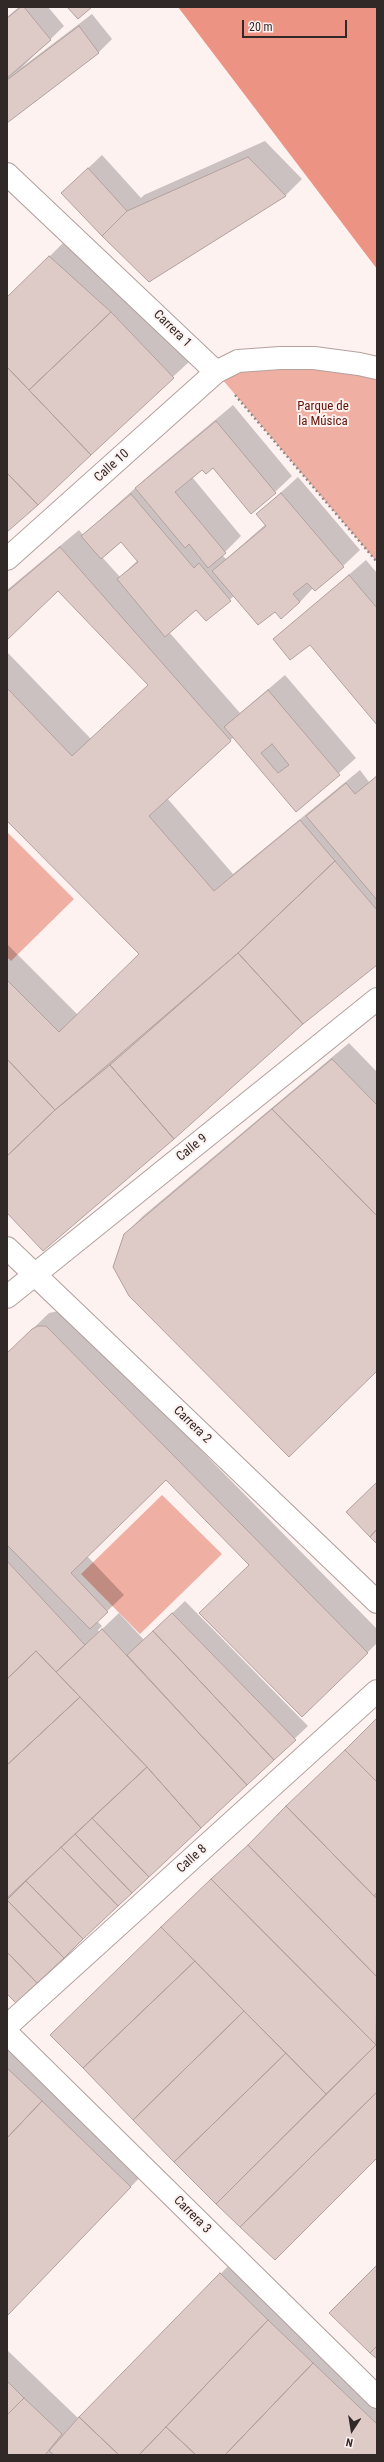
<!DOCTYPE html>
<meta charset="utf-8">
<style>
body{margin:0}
#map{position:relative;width:384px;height:2462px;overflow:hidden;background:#fdf2f0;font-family:"Roboto Condensed",sans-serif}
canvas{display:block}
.frame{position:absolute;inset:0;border:8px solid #302927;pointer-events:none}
.north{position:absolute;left:332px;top:2410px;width:40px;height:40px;-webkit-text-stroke:3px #fdf2f0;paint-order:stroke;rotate:192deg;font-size:11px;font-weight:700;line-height:16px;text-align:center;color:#302927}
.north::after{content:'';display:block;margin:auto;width:14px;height:18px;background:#302927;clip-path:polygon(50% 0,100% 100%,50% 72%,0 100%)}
.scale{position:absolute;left:242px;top:20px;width:105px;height:18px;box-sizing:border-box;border:2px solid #302927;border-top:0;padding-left:5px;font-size:12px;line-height:14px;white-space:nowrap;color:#302927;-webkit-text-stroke:3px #fdf2f0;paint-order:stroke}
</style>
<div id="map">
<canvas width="384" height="2462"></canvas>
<div class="frame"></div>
<div class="north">N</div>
<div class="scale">20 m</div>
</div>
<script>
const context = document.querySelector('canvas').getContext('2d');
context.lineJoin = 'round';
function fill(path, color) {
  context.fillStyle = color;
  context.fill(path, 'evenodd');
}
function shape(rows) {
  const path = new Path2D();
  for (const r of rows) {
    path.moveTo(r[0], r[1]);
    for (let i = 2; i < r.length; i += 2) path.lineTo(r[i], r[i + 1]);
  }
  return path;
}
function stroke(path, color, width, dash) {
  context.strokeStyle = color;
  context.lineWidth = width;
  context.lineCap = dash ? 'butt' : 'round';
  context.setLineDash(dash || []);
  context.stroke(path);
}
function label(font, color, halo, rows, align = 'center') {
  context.font = font + ' "Roboto Condensed",sans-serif';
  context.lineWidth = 4;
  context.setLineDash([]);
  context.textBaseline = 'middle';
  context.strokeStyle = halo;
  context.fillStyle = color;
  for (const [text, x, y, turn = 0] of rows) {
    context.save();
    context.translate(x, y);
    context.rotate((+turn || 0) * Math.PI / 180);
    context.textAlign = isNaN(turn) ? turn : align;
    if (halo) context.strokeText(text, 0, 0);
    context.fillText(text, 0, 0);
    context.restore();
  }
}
const green = shape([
 [226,366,377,368,377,562,216,372],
 [7,832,74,899,11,961,7,957],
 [162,1495,222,1554,140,1634,81,1574]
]);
const forest = shape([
 [178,7,377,7,377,269]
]);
const shadow = shape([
 [19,7,48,7,64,26,21,68,92,14,112,39,99,52,7,121,7,17],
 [265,141,302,179,286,195,149,281,62,193,102,155,141,198,144,195],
 [66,240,190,361,7,531,7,299],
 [233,405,292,476,275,492,213,467,202,468,192,477,241,536,222,555,226,559,266,524,257,514,298,477,360,550,343,566,313,588,300,602,275,610,234,596,206,620,196,609,169,632,240,713,285,675,356,758,296,811,234,737,167,798,233,874,360,770,369,782,377,775,377,963,7,1212,7,944,78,1015,140,954,7,820,7,652,91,739,149,685,58,590,7,638,7,590,79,530,83,535,153,472],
 [121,540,138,560,120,577,102,557],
 [366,560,377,573,377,723,310,643,274,639],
 [349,1043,377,1072,377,1370,125,1234,143,1216],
 [63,1310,377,1629,377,1643,367,1653,250,1564,166,1479,87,1556,124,1595,97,1621,102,1626,98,1630,99,1632,119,1613,144,1640,185,1601,308,1726,148,1877,7,1993,7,1354,49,1313],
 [377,1718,377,2157,217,2204,51,2035,258,1836],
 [7,2042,148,2169,7,2315],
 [237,2257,377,2389,377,2455,7,2455,7,2350,79,2419]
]);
const building = shape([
 [21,7,24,7,51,40,7,78,7,18,21,7],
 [67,7,92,7,78,19,67,7],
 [79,26,99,53,7,123,7,80,79,26],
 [248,157,286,196,149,282,102,236,127,211,248,157],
 [88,168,127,211,102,236,61,193,88,168],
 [49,256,111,312,29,390,7,367,7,297,49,256],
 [111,312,174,378,91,455,29,390,111,312],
 [7,367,91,455,38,505,7,473,7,367],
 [216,421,276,493,251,514,213,468,206,474,202,470,175,492,226,553,208,568,189,544,185,548,135,488,216,421],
 [7,473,38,505,7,532,7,473],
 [281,493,344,567,315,591,307,583,293,594,300,602,281,619,275,612,258,625,212,571,266,526,256,514,281,493],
 [131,494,194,568,199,563,231,601,206,621,196,610,165,637,117,579,138,562,121,542,101,559,81,536,131,494],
 [60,547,231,741,149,816,214,891,300,820,335,861,238,953,55,1110,7,1059,7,980,59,1032,139,954,7,821,7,688,72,756,148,685,58,591,7,640,7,592,60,547],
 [349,575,377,608,377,725,310,645,290,660,273,639,349,575],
 [268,690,340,775,296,812,224,727,268,690],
 [272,744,289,765,278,773,261,753,272,744],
 [377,776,377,900,306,816,346,783,355,794,377,776],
 [335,861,377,910,377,965,303,1024,238,953,335,861],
 [238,953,303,1024,174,1139,110,1065,238,953],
 [7,1059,55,1110,7,1156,7,1059],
 [332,1059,377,1105,377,1216,272,1109,332,1059],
 [110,1065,174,1139,43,1251,7,1213,7,1156,55,1110,110,1065],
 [272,1109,377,1216,377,1371,289,1457,129,1296,113,1267,124,1234,272,1109],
 [38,1326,46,1326,368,1653,302,1717,199,1613,249,1565,166,1480,71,1573,108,1612,90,1629,7,1545,7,1353,32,1329,38,1326],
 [377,1482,377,1529,370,1537,346,1512,377,1482],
 [377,1529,377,1544,370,1537,377,1529],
 [7,1561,85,1645,56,1672,36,1651,7,1679,7,1561],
 [172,1613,296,1740,274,1760,153,1631,172,1613],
 [102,1629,247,1785,201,1828,147,1767,56,1672,102,1629],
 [153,1631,274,1760,247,1785,127,1655,153,1631],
 [36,1651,80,1697,7,1765,7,1679,36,1651],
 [80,1697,147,1767,7,1898,7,1765,80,1697],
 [377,1718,377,1782,345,1750,377,1718],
 [345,1750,377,1782,377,1892,374,1896,286,1806,345,1750],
 [147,1767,201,1828,149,1877,92,1818,147,1767],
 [286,1806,377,1899,377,1977,248,1845,286,1806],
 [92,1818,149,1877,132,1893,75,1834,92,1818],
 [75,1834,132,1893,118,1906,61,1847,75,1834],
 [248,1845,377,1977,376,2045,211,1879,248,1845],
 [61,1847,118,1906,83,1939,26,1881,61,1847],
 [211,1879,376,2045,326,2094,161,1927,211,1879],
 [26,1881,83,1939,64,1958,7,1900,26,1881],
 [7,1900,64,1958,37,1983,7,1952,7,1900],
 [161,1927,195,1961,83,2068,50,2035,161,1927],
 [7,1952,37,1983,16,2003,7,1994,7,1952],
 [195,1961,244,2011,133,2120,83,2068,195,1961],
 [244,2011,286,2053,174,2162,133,2120,244,2011],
 [377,2044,377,2092,240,2227,216,2204,377,2044],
 [286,2053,326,2094,216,2204,174,2162,286,2053],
 [7,2068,42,2101,7,2138,7,2068],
 [377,2092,377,2158,275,2260,240,2227,377,2092],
 [42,2101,131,2187,7,2316,7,2138,42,2101],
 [377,2265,377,2346,370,2353,329,2313,377,2265],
 [220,2273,268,2320,139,2455,119,2455,79,2417,220,2273],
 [268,2320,313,2363,225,2455,196,2455,166,2427,268,2320],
 [377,2346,377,2359,370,2353,377,2346],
 [313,2363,377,2424,377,2455,225,2455,313,2363],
 [7,2381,24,2398,7,2415,7,2381],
 [24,2398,62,2434,45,2455,7,2455,7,2415,24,2398],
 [79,2417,119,2455,54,2455,49,2451,79,2417],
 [166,2427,196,2455,139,2455,166,2427]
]);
const path = shape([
 [235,395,377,562]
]);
const street = shape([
 [7,559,216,372],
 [7,1297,377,999],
 [7,2026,377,1691]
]);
const secondary = shape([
 [7,174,216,372,238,361,280,358,314,358,359,364,377,368],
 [7,1248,377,1602],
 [7,2033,377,2397]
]);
const streetNames = [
 ["Carrera 1",172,329,44],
 ["Calle 10",112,466,-42],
 ["Calle 9",192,1148,-39],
 ["Carrera 2",192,1425,44],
 ["Calle 8",192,1859,-42],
 ["Carrera 3",192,2215,45]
];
const parkNames = [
 ["Parque de",323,407],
 ["la Música",323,422]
];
fill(green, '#f0afa3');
fill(forest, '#ec9384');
fill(shadow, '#0003');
fill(building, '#decbc8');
stroke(building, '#b2a09d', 1);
stroke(street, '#b3a19e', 24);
stroke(secondary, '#b3a19e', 24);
stroke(path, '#918886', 2.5, [2, 3]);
stroke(street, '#fff', 22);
stroke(secondary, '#fff', 22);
label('13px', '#302927', '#fdf2f0', streetNames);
label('13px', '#62140a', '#fdf2f0', parkNames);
</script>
